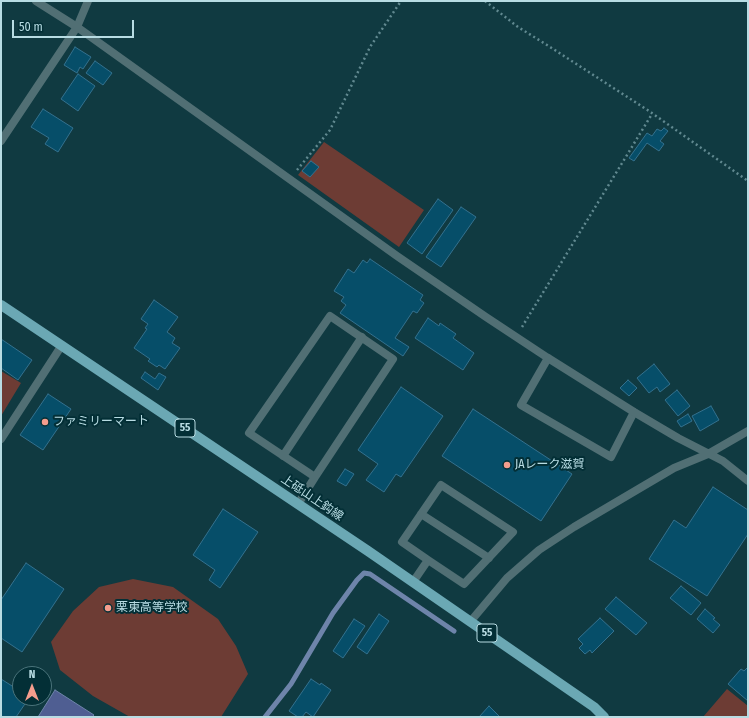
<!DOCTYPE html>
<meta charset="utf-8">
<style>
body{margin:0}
#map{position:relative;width:749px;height:718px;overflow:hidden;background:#103a41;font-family:"Fira Sans Condensed",sans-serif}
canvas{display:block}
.frame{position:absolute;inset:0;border:2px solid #b8dce3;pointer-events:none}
.north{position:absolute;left:12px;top:666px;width:40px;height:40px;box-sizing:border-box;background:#032f36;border:1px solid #4b747b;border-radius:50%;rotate:0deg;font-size:11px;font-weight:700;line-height:16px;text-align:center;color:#b8dce3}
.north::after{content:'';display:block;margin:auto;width:14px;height:18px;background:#f49d8d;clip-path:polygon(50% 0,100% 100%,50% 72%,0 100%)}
.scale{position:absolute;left:12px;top:20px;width:122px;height:18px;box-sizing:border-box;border:2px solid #b8dce3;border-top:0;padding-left:5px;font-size:12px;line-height:14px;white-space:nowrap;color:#b8dce3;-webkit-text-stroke:3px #032f36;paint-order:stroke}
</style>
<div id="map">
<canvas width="749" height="718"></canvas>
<div class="frame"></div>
<div class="north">N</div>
<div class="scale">50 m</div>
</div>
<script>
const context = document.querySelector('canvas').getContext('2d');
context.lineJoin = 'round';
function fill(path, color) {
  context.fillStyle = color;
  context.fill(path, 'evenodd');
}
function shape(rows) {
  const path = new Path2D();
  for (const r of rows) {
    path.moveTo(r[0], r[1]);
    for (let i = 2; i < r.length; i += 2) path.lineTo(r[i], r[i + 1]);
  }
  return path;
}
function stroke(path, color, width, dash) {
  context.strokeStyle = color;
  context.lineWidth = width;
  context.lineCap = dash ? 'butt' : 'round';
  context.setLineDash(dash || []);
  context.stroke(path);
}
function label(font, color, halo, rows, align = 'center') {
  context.font = font + ' "Fira Sans Condensed","Noto Sans JP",sans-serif';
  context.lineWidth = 4;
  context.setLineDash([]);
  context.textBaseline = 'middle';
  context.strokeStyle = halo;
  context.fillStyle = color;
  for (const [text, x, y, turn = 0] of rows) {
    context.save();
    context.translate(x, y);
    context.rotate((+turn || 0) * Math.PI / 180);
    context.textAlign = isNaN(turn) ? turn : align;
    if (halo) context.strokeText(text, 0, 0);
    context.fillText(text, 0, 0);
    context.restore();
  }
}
const green = shape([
 [324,142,424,210,399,247,298,175],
 [1,371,21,383,1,416],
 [133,579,173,587,218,619,236,646,248,674,221,717,130,717,93,696,60,670,51,642,73,611,99,587],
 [727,689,748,706,748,717,703,717]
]);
const water = shape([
 [55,690,94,715,92,717,38,717,55,690]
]);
const stream = shape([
 [265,717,291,684,333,613,357,580,364,573,370,574,454,631]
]);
const building = shape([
 [75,47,91,57,83,69,80,67,77,73,64,65,75,47],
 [95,61,112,73,103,85,86,73,95,61],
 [78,74,95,86,78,111,61,99,78,74],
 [43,109,73,128,58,152,45,144,49,138,31,127,43,109],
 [664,128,668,131,660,141,664,144,659,151,647,143,634,161,629,158,647,133,652,136,657,129,661,131,664,128],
 [311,161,319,167,310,177,302,171,311,161],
 [438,199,453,210,422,254,407,243,438,199],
 [461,207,476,217,441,267,426,257,461,207],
 [370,259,423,295,420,300,424,303,417,313,413,311,395,338,409,347,403,356,340,313,346,305,341,301,344,297,334,291,348,269,354,273,363,260,367,263,370,259],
 [154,300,178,317,167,332,175,338,172,343,180,348,165,369,159,365,157,367,148,361,150,359,134,348,147,329,145,328,148,324,141,319,154,300],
 [428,318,439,326,440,323,456,334,453,338,474,353,463,370,415,338,428,318],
 [1,339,32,360,18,380,1,368,1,339],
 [654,364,670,384,660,392,657,387,649,393,637,378,654,364],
 [145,372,155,379,159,373,166,377,158,390,141,378,145,372],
 [628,380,637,388,629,396,620,388,628,380],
 [401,387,443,416,401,477,396,474,384,492,366,480,378,464,358,450,401,387],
 [677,390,690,406,678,416,665,400,677,390],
 [48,394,71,409,43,450,20,435,48,394],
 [711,406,719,420,700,431,692,416,711,406],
 [473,409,572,474,541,521,442,456,473,409],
 [688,414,692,421,681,427,677,421,688,414],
 [345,469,354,474,346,486,337,481,345,469],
 [713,487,748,510,748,534,707,596,649,559,674,520,686,528,713,487],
 [223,509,258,532,220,588,209,580,215,570,193,555,223,509],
 [26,563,64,589,22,652,1,638,1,600,26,563],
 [681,586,701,603,691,615,670,598,681,586],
 [616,597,647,623,636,635,605,609,616,597],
 [705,609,715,618,713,619,720,625,713,633,697,619,705,609],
 [379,614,389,621,367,654,357,647,379,614],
 [600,618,614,631,592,653,590,650,585,654,579,648,583,644,578,639,600,618],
 [354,619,365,626,343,658,333,651,354,619],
 [748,667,748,701,728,684,741,669,744,671,748,667],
 [1,679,20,691,20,698,29,698,16,717,1,717,1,679],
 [311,679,320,685,321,683,331,690,313,717,306,712,302,717,298,717,289,711,311,679],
 [489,706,500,717,479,717,489,706]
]);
const path = shape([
 [485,1,518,27,547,45,649,111,748,181],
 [297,170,330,130,370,47,401,1],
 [522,327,652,114]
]);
const lane = shape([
 [1,141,77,27,88,1],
 [548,358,521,405,611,457,634,412],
 [283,456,362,337],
 [298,504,315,477,393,359,330,316,249,433,315,477],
 [421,514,489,558],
 [413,582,428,560,402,542,441,485,513,532,464,584,428,560]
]);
const street = shape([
 [36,1,77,27,397,256,486,317,548,358,634,412,678,438,723,461,748,481],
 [1,439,62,345],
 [470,622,507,578,539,550,574,527,674,468,708,454,748,431]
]);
const primary = shape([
 [1,305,368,551,594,707,604,717]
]);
const markers = [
 [45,422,4,"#f49d8d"],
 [507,465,4,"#f49d8d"],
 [108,608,4,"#f49d8d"]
];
const shields = [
 [185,428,20],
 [487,633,20]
];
const shieldNames = [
 ["55",185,428],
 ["55",487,633]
];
const poiNames = [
 ["ファミリーマート",53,422],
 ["JAレーク滋賀",515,465],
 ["栗東高等学校",116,608]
];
const streetNames = [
 ["上砥山上鈎線",312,498,34]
];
fill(green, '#6d3c34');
fill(water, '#4f5e92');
stroke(water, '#6e84aa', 1);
stroke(stream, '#6e84aa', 5);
fill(building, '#064e69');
stroke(building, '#34718e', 1);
stroke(path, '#618990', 2.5, [2, 3]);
stroke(lane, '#516f74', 8);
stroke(street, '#516f74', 8);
stroke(primary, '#6ba8b4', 10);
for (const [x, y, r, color] of markers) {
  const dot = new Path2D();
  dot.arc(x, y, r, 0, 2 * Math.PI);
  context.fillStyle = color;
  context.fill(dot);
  stroke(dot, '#032f36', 1.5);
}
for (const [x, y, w] of shields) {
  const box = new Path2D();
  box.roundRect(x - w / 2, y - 9, w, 18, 3);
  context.fillStyle = '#032f36';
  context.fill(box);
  stroke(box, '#b8dce3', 1);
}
label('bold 11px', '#b8dce3', null, shieldNames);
label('12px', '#b8dce3', '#032f36', poiNames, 'left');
label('12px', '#b8dce3', '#032f36', streetNames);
</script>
